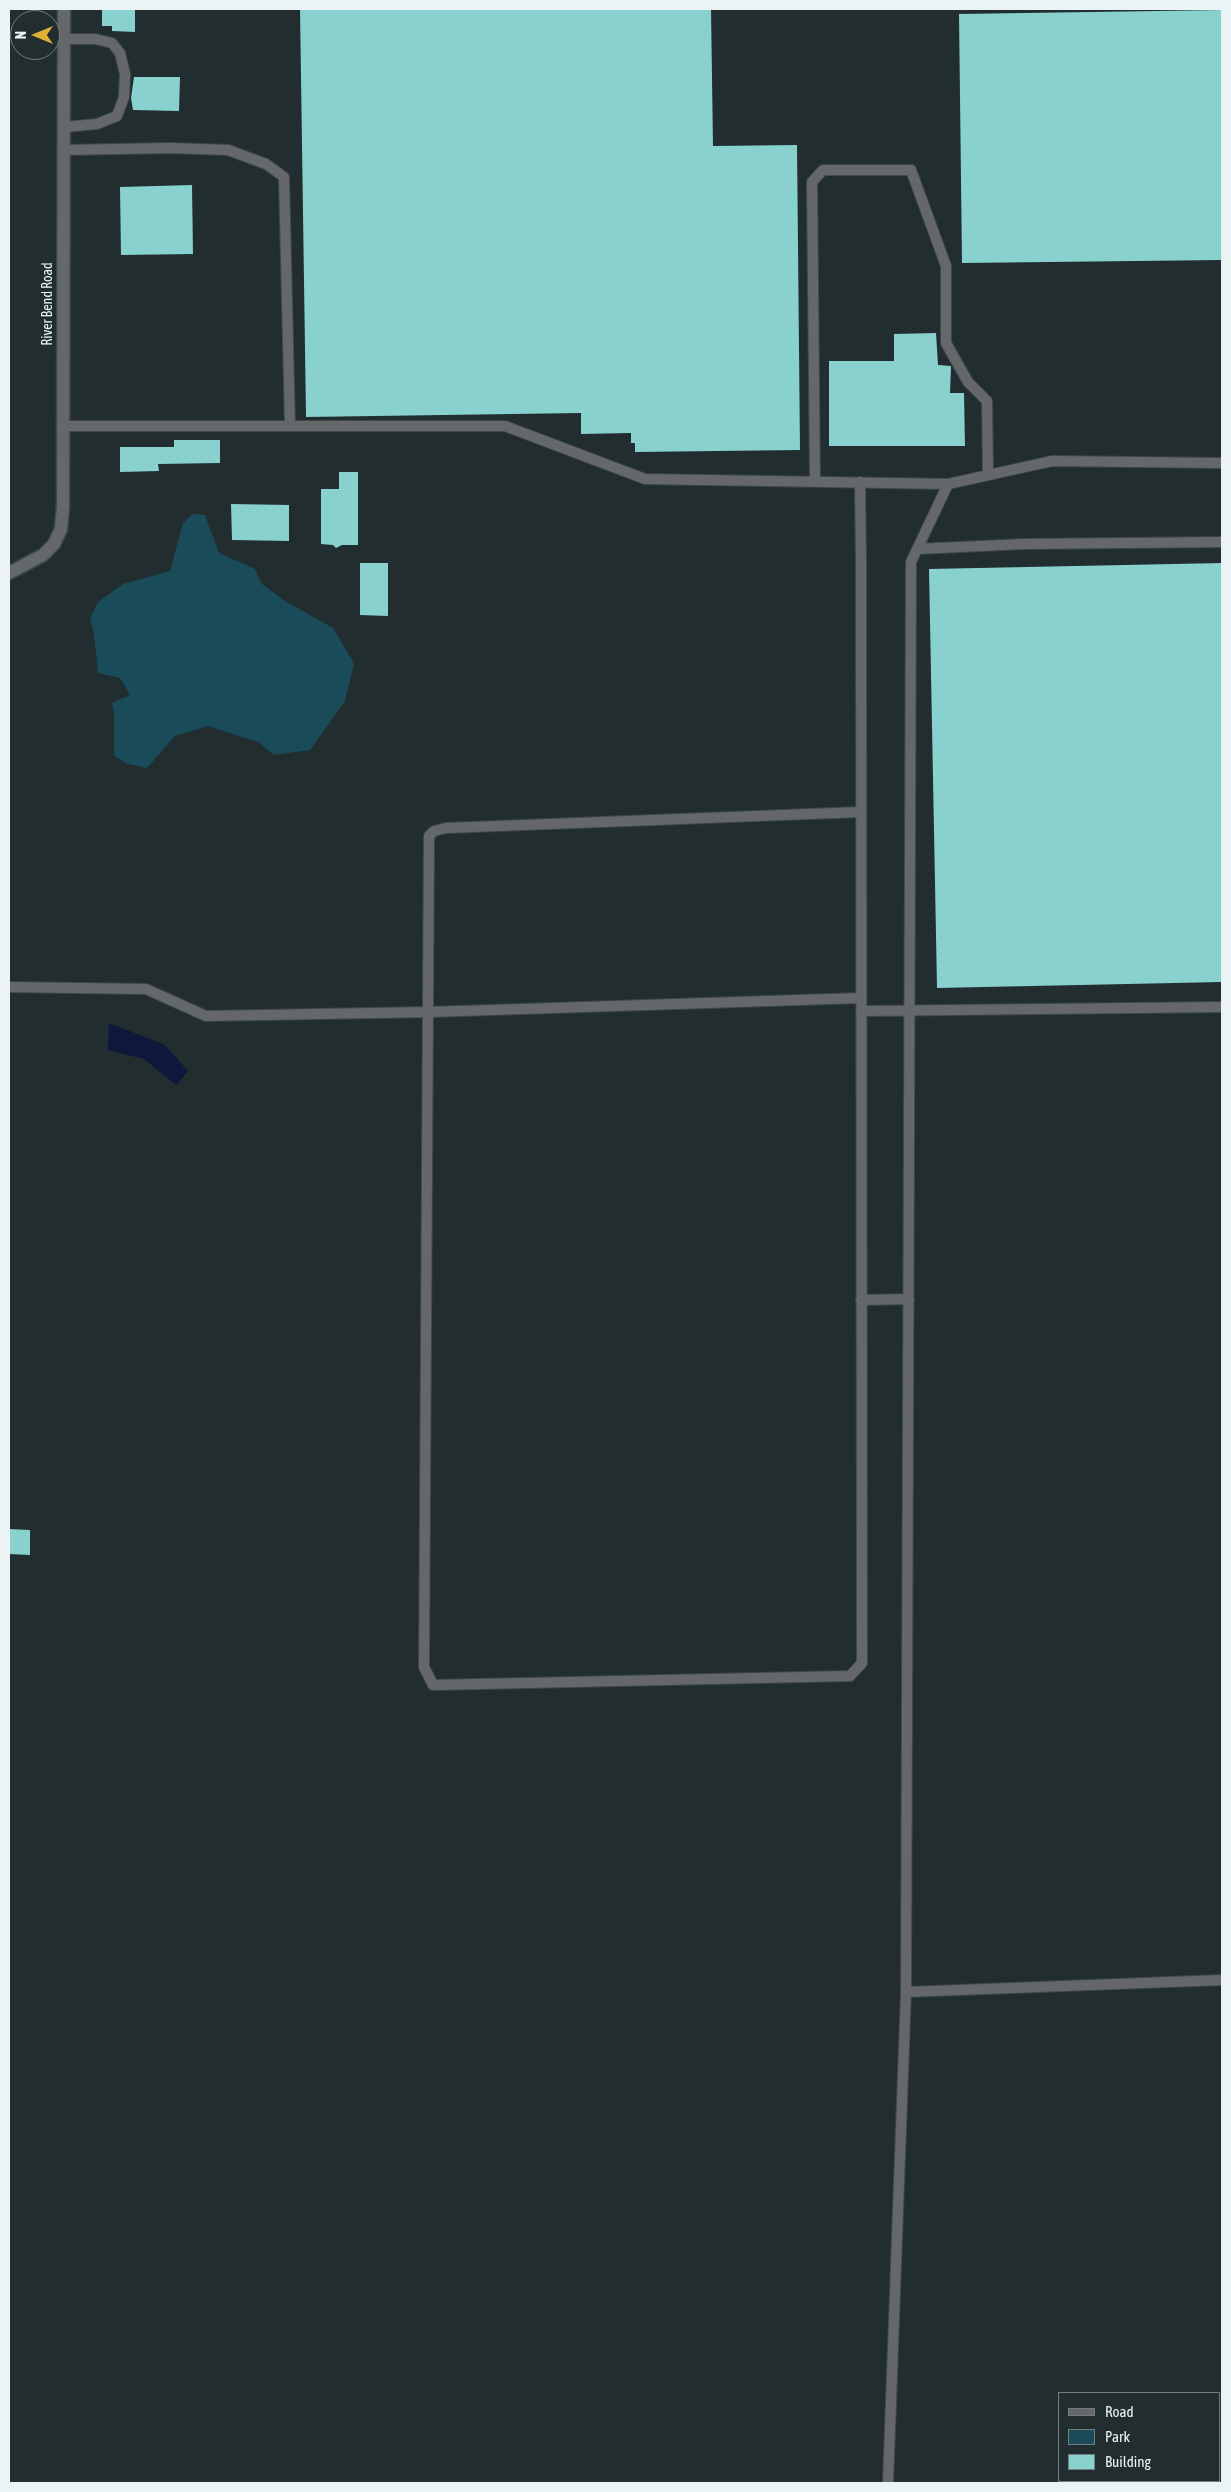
<!DOCTYPE html>
<style>
body{margin:0}
#map{position:relative;width:1231px;height:2492px;overflow:hidden;background:#222d30;font-family:"Asap Condensed",sans-serif}
canvas{display:block}
.frame{position:absolute;inset:0;border:10px solid #ecf3f5;pointer-events:none}
.legend{position:absolute;left:1058px;top:2392px;width:162px;height:90px;box-sizing:border-box;background:#222d30;border:1px solid #737c7f;margin:0;padding:6px 9px;list-style:none;font-size:15px;color:#ecf3f5}
.legend li{display:flex;align-items:center;gap:10px;height:25px}
.legend b{width:25px;border:1px solid #737c7f}
.north{position:absolute;left:10px;top:10px;width:50px;height:50px;box-sizing:border-box;background:#222d30;border:1px solid #737c7f;border-radius:50%;rotate:270deg;font-size:14px;font-weight:700;line-height:20px;text-align:center;color:#ecf3f5}
.north::after{content:'';display:block;margin:auto;width:18px;height:22px;background:#ddb133;clip-path:polygon(50% 0,100% 100%,50% 72%,0 100%)}
</style>
<div id="map">
<canvas width="1231" height="2492"></canvas>
<div class="frame"></div>
<ul class="legend">
<li><b style="height:6px;background:#64686b"></b>Road</li>
<li><b style="height:14px;background:#1a4b58"></b>Park</li>
<li><b style="height:14px;background:#89d1ce"></b>Building</li>
</ul>
<div class="north">N</div>
</div>
<script>
const context = document.querySelector('canvas').getContext('2d');
context.lineJoin = 'round';
function fill(path, color) {
  context.fillStyle = color;
  context.fill(path, 'evenodd');
}
function shape(rows) {
  const path = new Path2D();
  for (const r of rows) {
    path.moveTo(r[0], r[1]);
    for (let i = 2; i < r.length; i += 2) path.lineTo(r[i], r[i + 1]);
  }
  return path;
}
function stroke(path, color, width, dash) {
  context.strokeStyle = color;
  context.lineWidth = width;
  context.lineCap = dash ? 'butt' : 'round';
  context.setLineDash(dash || []);
  context.stroke(path);
}
function label(font, color, halo, rows, align = 'center') {
  context.font = font + ' "Asap Condensed",sans-serif';
  context.lineWidth = 5;
  context.setLineDash([]);
  context.textBaseline = 'middle';
  context.strokeStyle = halo;
  context.fillStyle = color;
  for (const [text, x, y, turn = 0] of rows) {
    context.save();
    context.translate(x, y);
    context.rotate((+turn || 0) * Math.PI / 180);
    context.textAlign = isNaN(turn) ? turn : align;
    if (halo) context.strokeText(text, 0, 0);
    context.fillText(text, 0, 0);
    context.restore();
  }
}
const green = shape([
 [193,514,205,515,219,553,255,569,262,584,285,601,333,628,354,663,345,701,310,750,274,755,258,742,208,726,175,736,147,768,128,764,114,756,114,715,112,703,130,695,120,678,98,673,94,634,90,619,98,602,123,584,170,571,183,523]
]);
const water = shape([
 [109,1023,165,1045,188,1071,176,1085,144,1059,108,1050]
]);
const building = shape([
 [102,9,135,9,135,32,112,31,112,26,102,26],
 [300,9,711,9,713,146,797,145,800,450,635,452,635,443,631,443,631,433,581,434,581,413,306,417],
 [1222,10,1222,260,962,263,959,14],
 [134,77,180,77,179,111,133,110,131,98],
 [192,185,193,254,121,255,120,187],
 [936,333,938,365,951,366,950,393,964,393,965,446,829,446,829,361,894,361,894,334],
 [174,440,220,440,220,463,158,464,159,471,120,472,120,447,174,447],
 [339,472,358,472,358,545,342,545,336,548,333,545,321,544,321,489,339,489],
 [231,504,289,505,289,541,232,540],
 [360,563,388,563,388,616,360,615],
 [1222,563,1222,982,937,988,929,569],
 [9,1529,30,1530,30,1555,9,1554]
]);
const lane = shape([
 [64,127,97,124,117,116,124,97,125,74,120,53,112,43,95,39,64,39],
 [63,150,170,148,228,150,266,164,284,177,290,426],
 [62,426,505,426,645,479,948,484,1052,461,1222,463],
 [815,482,812,182,823,170,911,170,946,266,946,343,968,382,987,401,988,475],
 [860,482,861,563,862,1663,850,1676,433,1685,424,1667,429,836,434,831,446,828,861,812],
 [917,549,1024,544,1222,542],
 [9,987,146,989,206,1016,429,1012,861,998],
 [861,1011,1222,1007],
 [861,1300,909,1299],
 [906,1992,1222,1980],
 [888,2483,906,1992,911,562,948,484]
]);
const street = shape([
 [9,573,43,555,54,544,61,529,63,507,64,9]
]);
const streetNames = [
 ["River Bend Road",48,304,-90]
];
fill(green, '#1a4b58');
fill(water, '#0e173c');
fill(building, '#89d1ce');
stroke(lane, '#3e494c', 12);
stroke(street, '#3e494c', 15);
stroke(lane, '#64686b', 10);
stroke(street, '#64686b', 12);
label('14px', '#ecf3f5', '#222d30', streetNames);
</script>
